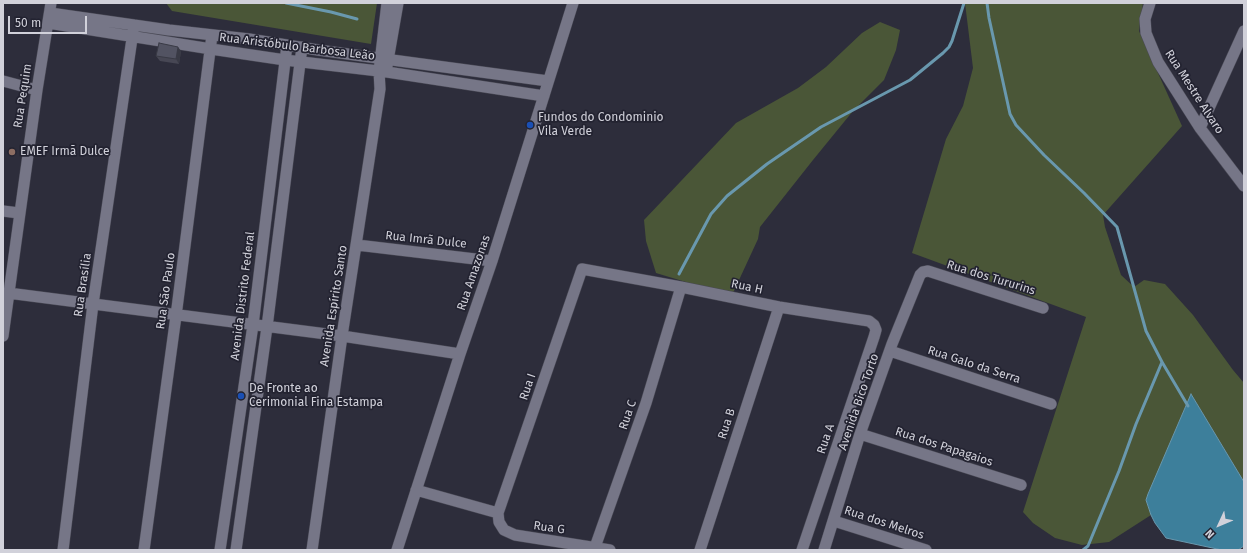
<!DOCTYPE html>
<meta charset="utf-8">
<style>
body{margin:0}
#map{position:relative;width:1247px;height:553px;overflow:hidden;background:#2d2d3b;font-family:"Fira Sans",sans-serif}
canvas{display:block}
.frame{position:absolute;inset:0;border:4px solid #d1d1da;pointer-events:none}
.north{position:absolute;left:1199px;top:505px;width:40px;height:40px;-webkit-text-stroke:3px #232331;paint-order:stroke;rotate:226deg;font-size:11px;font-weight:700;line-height:16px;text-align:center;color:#d1d1da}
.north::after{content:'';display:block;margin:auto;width:14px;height:18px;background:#d1d1da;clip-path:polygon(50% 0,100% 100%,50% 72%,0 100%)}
.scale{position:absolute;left:8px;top:16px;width:79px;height:18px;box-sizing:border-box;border:2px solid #d1d1da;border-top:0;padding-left:5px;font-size:12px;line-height:14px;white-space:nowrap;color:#d1d1da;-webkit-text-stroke:3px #232331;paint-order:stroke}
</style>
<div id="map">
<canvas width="1247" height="553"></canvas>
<div class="frame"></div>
<div class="north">N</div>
<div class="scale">50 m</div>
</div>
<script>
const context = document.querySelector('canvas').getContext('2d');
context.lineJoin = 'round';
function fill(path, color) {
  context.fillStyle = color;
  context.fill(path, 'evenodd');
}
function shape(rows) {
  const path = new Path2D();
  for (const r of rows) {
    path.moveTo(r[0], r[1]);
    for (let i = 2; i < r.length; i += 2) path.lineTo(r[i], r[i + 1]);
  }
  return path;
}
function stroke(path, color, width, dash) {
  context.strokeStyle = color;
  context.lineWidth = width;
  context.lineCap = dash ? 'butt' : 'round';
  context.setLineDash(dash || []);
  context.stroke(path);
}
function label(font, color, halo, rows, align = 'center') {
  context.font = font + ' "Fira Sans",sans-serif';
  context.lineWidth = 3.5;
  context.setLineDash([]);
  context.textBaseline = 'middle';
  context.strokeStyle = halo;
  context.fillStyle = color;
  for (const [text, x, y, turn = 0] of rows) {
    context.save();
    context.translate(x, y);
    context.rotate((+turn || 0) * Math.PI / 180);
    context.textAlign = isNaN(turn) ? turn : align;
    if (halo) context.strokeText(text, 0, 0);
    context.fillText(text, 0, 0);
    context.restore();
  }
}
const green = shape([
 [166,3,377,3,371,44,172,11],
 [965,3,1143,3,1139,31,1182,126,1103,215,1105,227,1121,275,1134,287,1144,280,1165,284,1193,315,1233,370,1244,383,1244,482,1191,394,1146,500,1151,515,1109,542,1082,545,1055,538,1033,523,1023,512,1086,317,912,253,946,139,963,106,973,68],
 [880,22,900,30,896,50,884,80,853,111,813,160,760,227,758,239,733,293,699,286,656,273,646,241,644,220,736,123,798,88,826,67,862,33]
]);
const water = shape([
 [1191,394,1244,482,1244,546,1238,550,1222,550,1166,538,1155,523,1151,515,1146,500,1148,494,1191,394]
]);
const stream = shape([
 [286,3,331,12,357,19],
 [987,3,989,18,1010,114,1016,125,1044,155,1084,193,1117,227,1146,331,1162,362,1188,406],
 [679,274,711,214,727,196,767,164,821,127,910,80,943,53,949,47,952,41,964,3],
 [1083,550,1088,546,1119,471,1136,424,1162,362]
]);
const street = shape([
 [1150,3,1145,19,1146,33,1158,62,1200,128,1244,186],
 [50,13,169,30,249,39,318,50,548,81],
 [48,23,211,49,285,60,387,72,544,96],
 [387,66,398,3],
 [3,81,37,90],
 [1200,128,1244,31],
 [3,211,19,213],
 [357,245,492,261],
 [8,293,342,336,460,354],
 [3,336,37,90,51,3],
 [890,351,1051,404],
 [860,434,1021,485],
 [416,490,498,513],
 [834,521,926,550],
 [63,550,93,304,134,25],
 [144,550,176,316,212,35],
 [220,550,253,325,287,45],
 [236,550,267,327,302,47],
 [312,550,342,336,380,89,379,71,387,3],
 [397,550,460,354,492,261,573,3],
 [594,550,646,403,681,287],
 [610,550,515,535,504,530,499,522,498,513,582,269,681,287,779,307,869,321,874,325,876,330,874,337,802,550],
 [700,550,779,307],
 [824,550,860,434,892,344,920,275,923,272,928,271,1043,308]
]);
const wall = shape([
 [181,51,179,64,160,61,156,56]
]);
const shadedWall = shape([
 [178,47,181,51,179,64,176,59]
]);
const building = shape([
 [159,43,178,47,176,59,156,56,159,43]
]);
const markers = [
 [530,125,4,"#1a4fb4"],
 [12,152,4,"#8d6e63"],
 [241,396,4,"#1a4fb4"]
];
const streetNames = [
 ["Rua Aristóbulo Barbosa Leão",297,47,7],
 ["Rua Mestre Alvaro",1194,92,57],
 ["Rua Pequim",23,96,-81],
 ["Rua Imrã Dulce",426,240,6],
 ["Rua Amazonas",474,273,-71],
 ["Rua dos Tururins",991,278,17],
 ["Rua Brasília",83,285,-82],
 ["Rua H",747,287,12],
 ["Rua São Paulo",166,291,-82],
 ["Avenida Distrito Federal",243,296,-83],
 ["Avenida Espírito Santo",334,306,-81],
 ["Rua Galo da Serra",974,365,18],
 ["Rua I",528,387,-71],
 ["Avenida Bico Torto",859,402,-71],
 ["Rua C",628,415,-71],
 ["Rua B",727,424,-72],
 ["Rua A",826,439,-71],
 ["Rua dos Papagaios",944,447,18],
 ["Rua dos Melros",884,523,18],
 ["Rua G",549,528,8]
];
const poiNames = [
 ["Fundos do Condominio",538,118],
 ["Vila Verde",538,132],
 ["EMEF Irmã Dulce",20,152],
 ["De Fronte ao",249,389],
 ["Cerimonial Fina Estampa",249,403]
];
fill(green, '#4a5637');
fill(water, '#3d7f9b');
stroke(water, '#6998ae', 1);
stroke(stream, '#6998ae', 3);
stroke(street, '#4a4a56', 12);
stroke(street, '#767687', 11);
fill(wall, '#474754');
fill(shadedWall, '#393a45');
fill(building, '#525362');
stroke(building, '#393a45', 1);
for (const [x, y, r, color] of markers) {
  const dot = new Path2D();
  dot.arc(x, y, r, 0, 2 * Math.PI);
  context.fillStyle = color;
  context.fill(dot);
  stroke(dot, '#232331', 1.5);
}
label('12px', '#d1d1da', '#232331', streetNames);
label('12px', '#d1d1da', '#232331', poiNames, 'left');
</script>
